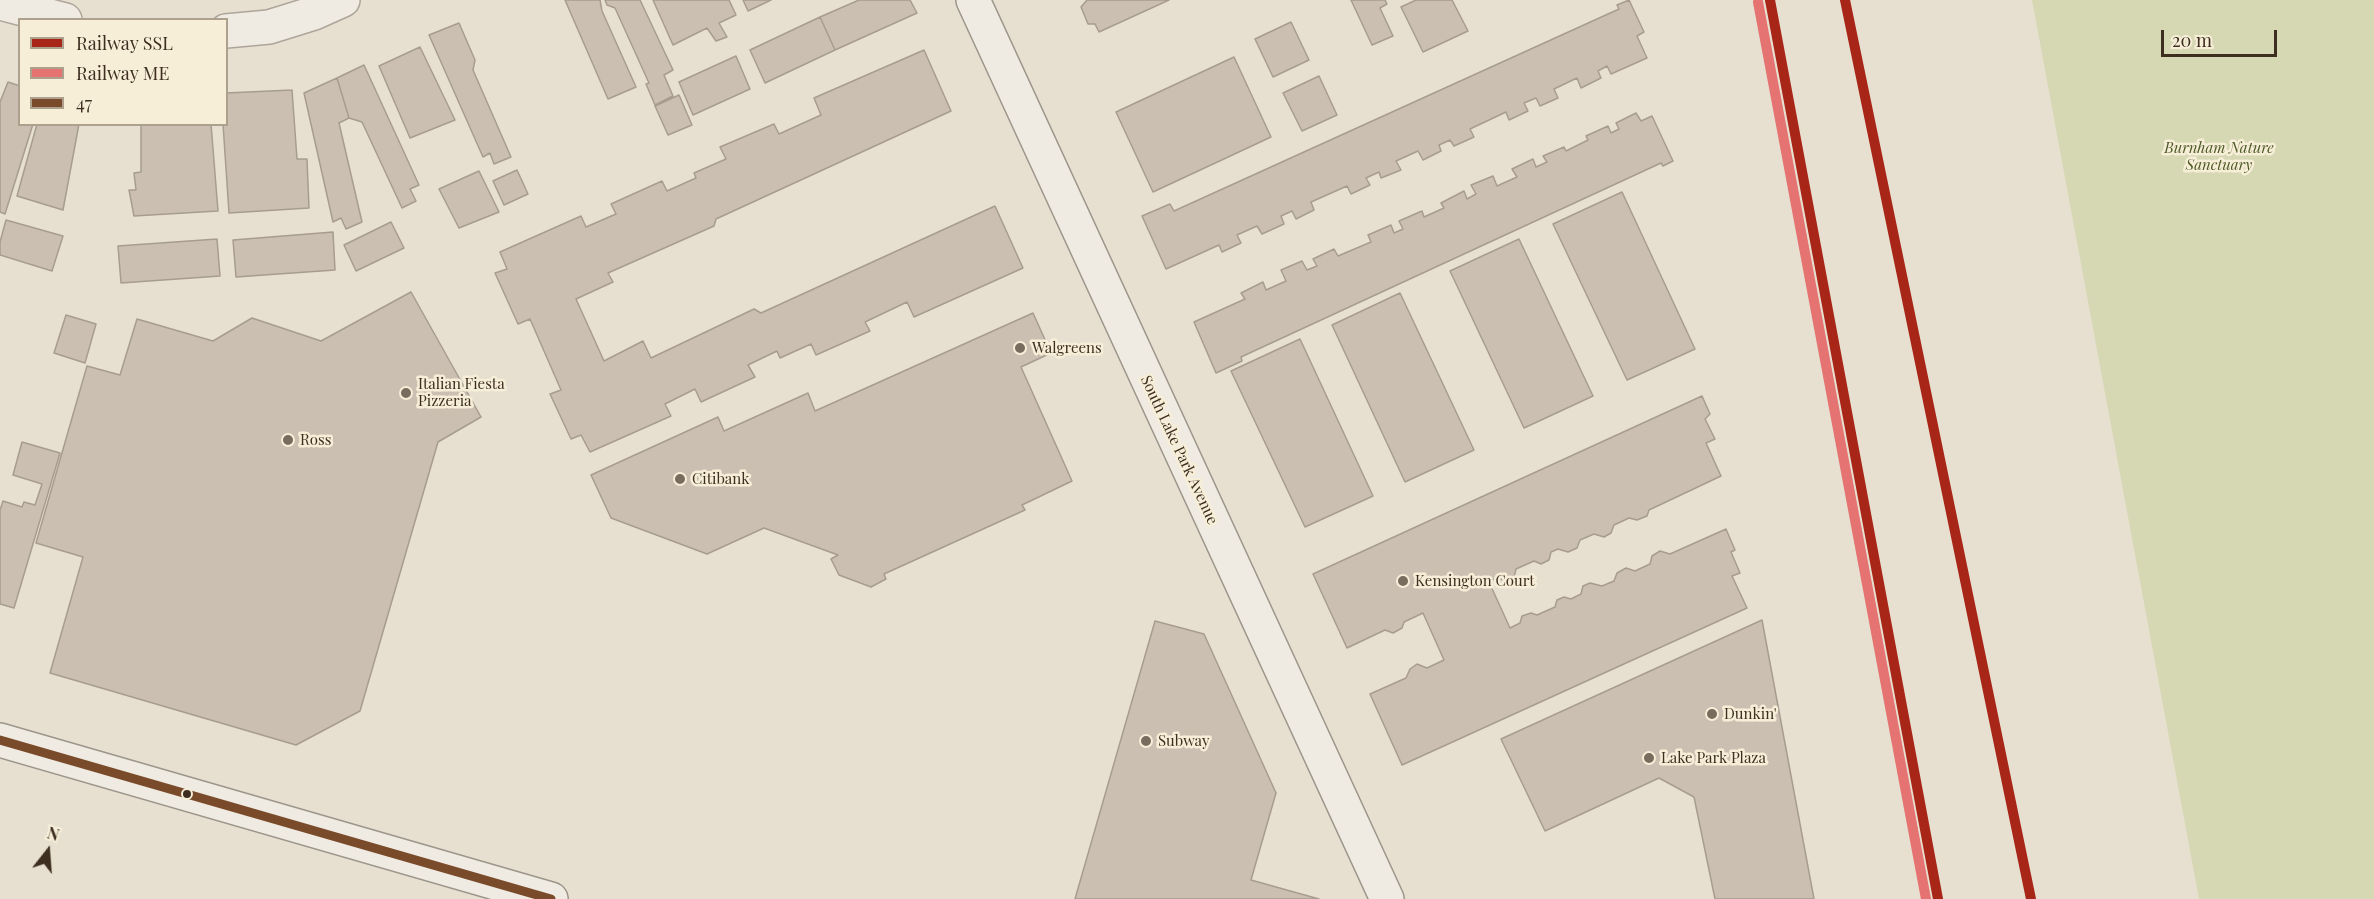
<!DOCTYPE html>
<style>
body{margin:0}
#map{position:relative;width:2374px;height:899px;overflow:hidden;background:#e7e0d1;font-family:"Playfair Display",serif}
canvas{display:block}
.legend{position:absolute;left:18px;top:18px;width:210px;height:108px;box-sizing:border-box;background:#f7eed8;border:2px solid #ada18e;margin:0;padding:8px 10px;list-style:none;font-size:18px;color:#3d2e20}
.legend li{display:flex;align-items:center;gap:12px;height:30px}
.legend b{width:30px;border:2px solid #ada18e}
.north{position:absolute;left:18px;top:821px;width:60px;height:60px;-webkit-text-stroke:4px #f7eed8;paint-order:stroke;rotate:17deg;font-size:16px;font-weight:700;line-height:24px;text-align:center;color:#3d2e20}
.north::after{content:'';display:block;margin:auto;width:21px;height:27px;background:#3d2e20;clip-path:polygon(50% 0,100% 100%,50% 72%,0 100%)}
.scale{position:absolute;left:2161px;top:30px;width:116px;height:27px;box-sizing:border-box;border:3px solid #3d2e20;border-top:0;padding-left:8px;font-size:18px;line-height:21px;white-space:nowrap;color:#3d2e20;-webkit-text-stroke:4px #f7eed8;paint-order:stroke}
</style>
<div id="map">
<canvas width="2374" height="899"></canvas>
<ul class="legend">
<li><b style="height:8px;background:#a82618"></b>Railway SSL</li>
<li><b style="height:8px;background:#e47372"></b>Railway ME</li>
<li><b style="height:8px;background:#7a4b2a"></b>47</li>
</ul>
<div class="north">N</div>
<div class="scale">20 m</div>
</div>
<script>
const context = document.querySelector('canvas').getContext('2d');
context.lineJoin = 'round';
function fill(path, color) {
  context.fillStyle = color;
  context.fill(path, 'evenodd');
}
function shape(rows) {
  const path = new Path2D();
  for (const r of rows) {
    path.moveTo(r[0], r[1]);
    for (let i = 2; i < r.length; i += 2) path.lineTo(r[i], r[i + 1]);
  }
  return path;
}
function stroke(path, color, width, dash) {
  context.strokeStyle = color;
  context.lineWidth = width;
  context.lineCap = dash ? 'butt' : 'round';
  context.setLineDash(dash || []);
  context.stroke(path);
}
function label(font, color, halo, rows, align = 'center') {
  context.font = font + ' "Playfair Display",serif';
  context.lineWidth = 5;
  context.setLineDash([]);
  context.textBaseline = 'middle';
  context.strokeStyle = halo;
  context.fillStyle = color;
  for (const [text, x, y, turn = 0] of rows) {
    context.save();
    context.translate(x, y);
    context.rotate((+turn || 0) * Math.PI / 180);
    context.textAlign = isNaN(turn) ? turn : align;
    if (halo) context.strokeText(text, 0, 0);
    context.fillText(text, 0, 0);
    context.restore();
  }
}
const green = shape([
 [2032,0,2374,0,2374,899,2199,899]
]);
const building = shape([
 [565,0,600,0,602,11,636,87,608,99,565,0],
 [605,0,640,0,673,70,664,75,673,96,655,105,646,84,649,83,615,8,607,5,605,0],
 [653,0,729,0,736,15,719,23,727,37,716,41,707,28,673,45,653,0],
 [743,0,771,0,748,11,743,0],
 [859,0,910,0,917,13,835,50,820,17,859,0],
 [1087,0,1169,0,1099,32,1095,24,1088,24,1081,7,1087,0],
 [1351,0,1385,0,1387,4,1380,8,1393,36,1372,45,1351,0],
 [1416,0,1452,0,1468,31,1423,52,1401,7,1416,0],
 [1629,0,1644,32,1637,36,1647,58,1611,74,1607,66,1598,71,1601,78,1581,88,1577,78,1554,89,1558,98,1540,106,1536,98,1524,103,1528,111,1509,120,1506,112,1470,129,1474,137,1454,146,1450,140,1439,145,1441,151,1423,160,1418,151,1396,161,1401,170,1381,178,1379,172,1366,178,1370,185,1351,194,1347,186,1311,202,1314,210,1296,219,1292,211,1281,216,1284,224,1262,234,1257,226,1237,235,1241,243,1222,252,1219,245,1166,269,1142,216,1170,204,1174,211,1619,9,1617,5,1629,0],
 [820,17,835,50,765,83,750,50,820,17],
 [1291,22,1309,60,1273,77,1255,39,1291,22],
 [459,23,475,60,473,70,511,157,494,164,490,153,483,157,429,35,459,23],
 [420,47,455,120,410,138,379,66,420,47],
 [924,50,951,111,716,219,714,226,608,273,613,282,576,299,604,361,643,341,651,358,754,309,761,313,995,206,1023,268,914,317,907,302,865,322,870,331,816,355,811,344,780,358,777,351,748,365,755,377,701,402,695,389,665,404,671,416,590,452,581,435,571,439,550,394,561,390,530,319,518,324,495,273,507,269,500,252,581,216,586,227,616,214,611,204,662,181,667,191,696,178,694,173,726,159,720,147,774,124,779,134,821,115,814,98,924,50],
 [736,56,750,89,693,115,679,82,736,56],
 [1234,57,1271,137,1153,192,1116,112,1234,57],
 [364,65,419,185,410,189,416,201,402,208,362,122,349,118,337,78,364,65],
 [1319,76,1337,115,1302,131,1283,93,1319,76],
 [337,78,349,118,339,123,362,222,346,229,341,218,333,222,304,93,337,78],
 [8,82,20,86,20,124,33,124,5,214,0,212,0,102,8,82],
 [292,90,297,159,307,159,309,208,229,213,223,124,226,124,226,93,292,90],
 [679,95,692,125,668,135,655,106,679,95],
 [1636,113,1641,121,1652,116,1673,161,1663,166,1661,163,1241,357,1242,361,1216,373,1194,322,1245,299,1241,293,1263,282,1266,290,1286,281,1281,270,1302,261,1307,270,1317,266,1313,259,1334,249,1338,256,1371,242,1368,235,1391,225,1394,233,1403,229,1399,221,1422,211,1424,217,1444,208,1441,203,1464,191,1467,199,1476,194,1471,185,1493,176,1497,186,1517,177,1512,169,1533,159,1536,167,1547,162,1543,156,1564,147,1566,151,1588,140,1586,136,1608,126,1611,133,1619,129,1616,123,1636,113],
 [37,124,79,124,63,210,17,196,37,124],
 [141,124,211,124,218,211,134,216,129,190,136,190,134,173,141,172,141,124],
 [517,170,528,194,504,205,493,181,517,170],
 [479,171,499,212,459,228,439,189,479,171],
 [1622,192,1695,349,1627,380,1553,224,1622,192],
 [6,220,63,236,52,271,0,255,0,242,6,220],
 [391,222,404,248,356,271,344,245,391,222],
 [333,232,335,270,236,277,233,240,333,232],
 [217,239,220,276,121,283,118,246,217,239],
 [1519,239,1593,396,1524,428,1450,271,1519,239],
 [411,292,481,417,438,442,360,711,296,745,50,673,83,557,36,543,87,366,120,375,137,319,213,341,252,318,321,341,411,292],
 [1400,293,1474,450,1405,482,1332,325,1400,293],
 [1033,313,1051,353,1021,367,1072,481,1022,505,1025,510,884,574,886,579,871,587,839,575,831,559,838,555,764,528,707,554,611,518,591,475,718,417,724,431,808,393,815,411,1033,313],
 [66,315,96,324,85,363,54,353,66,315],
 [1300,339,1373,496,1305,527,1231,371,1300,339],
 [1702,396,1710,414,1705,419,1715,439,1706,443,1721,476,1649,510,1647,516,1637,520,1629,518,1614,525,1611,533,1604,537,1594,534,1580,540,1577,548,1568,552,1558,549,1551,552,1549,560,1541,564,1534,561,1516,569,1514,577,1506,581,1496,578,1489,582,1510,628,1520,623,1522,616,1531,613,1537,615,1555,607,1557,600,1564,597,1571,599,1581,594,1583,586,1590,583,1602,586,1614,581,1617,573,1626,568,1635,571,1650,564,1652,556,1660,551,1670,554,1726,529,1735,550,1731,552,1740,573,1732,576,1747,608,1402,765,1370,694,1406,678,1410,669,1417,664,1427,668,1444,660,1423,613,1404,622,1402,628,1393,633,1385,630,1347,648,1313,574,1702,396],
 [22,442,60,453,14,608,0,604,0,510,3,501,22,507,24,502,35,505,42,484,13,475,22,442],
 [1762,620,1814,899,1715,899,1694,797,1659,778,1545,831,1501,739,1762,620],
 [1155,621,1204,634,1276,793,1251,880,1319,899,1075,899,1155,621]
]);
const street = shape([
 [0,3,65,20],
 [226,31,269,27,314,13,343,0]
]);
const secondary = shape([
 [973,0,1387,899],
 [0,740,551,899]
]);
const bus1 = shape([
 [0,740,551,899]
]);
const rail1 = shape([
 [1770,0,1938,899],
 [1845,0,2031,899]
]);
const rail2 = shape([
 [1758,2,1926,899]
]);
const markers = [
 [1020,348,6,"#786c5e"],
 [406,393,6,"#786c5e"],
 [288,440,6,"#786c5e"],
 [680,479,6,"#786c5e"],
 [1403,581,6,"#786c5e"],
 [1712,714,6,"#786c5e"],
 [1146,741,6,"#786c5e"],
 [1649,758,6,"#786c5e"],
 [187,794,5,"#3d2e20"]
];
const parkNames = [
 ["Burnham Nature",2219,148],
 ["Sanctuary",2219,165]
];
const poiNames = [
 ["Walgreens",1032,348],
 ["Italian Fiesta",418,384],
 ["Pizzeria",418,401],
 ["Ross",300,440],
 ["Citibank",692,479],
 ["Kensington Court",1415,581],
 ["Dunkin'",1724,714],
 ["Subway",1158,741],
 ["Lake Park Plaza",1661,758]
];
const streetNames = [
 ["South Lake Park Avenue",1179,450,65]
];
fill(green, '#d6d7b3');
fill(building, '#cbbfb2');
stroke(building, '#a89c90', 1.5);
stroke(street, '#ada599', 36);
stroke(secondary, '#9c958a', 36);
stroke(street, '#efebe3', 33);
stroke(secondary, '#efebe3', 33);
stroke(bus1, '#7a4b2a', 9);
stroke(rail1, '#a82618', 10);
stroke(rail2, '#e47372', 10);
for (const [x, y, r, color] of markers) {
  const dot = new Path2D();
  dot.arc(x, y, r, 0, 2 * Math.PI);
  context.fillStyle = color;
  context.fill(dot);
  stroke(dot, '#f7eed8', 2);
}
label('italic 15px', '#4d5a26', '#f7eed8', parkNames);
label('15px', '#3d2e20', '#f7eed8', poiNames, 'left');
label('15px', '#3d2e20', '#f7eed8', streetNames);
</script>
